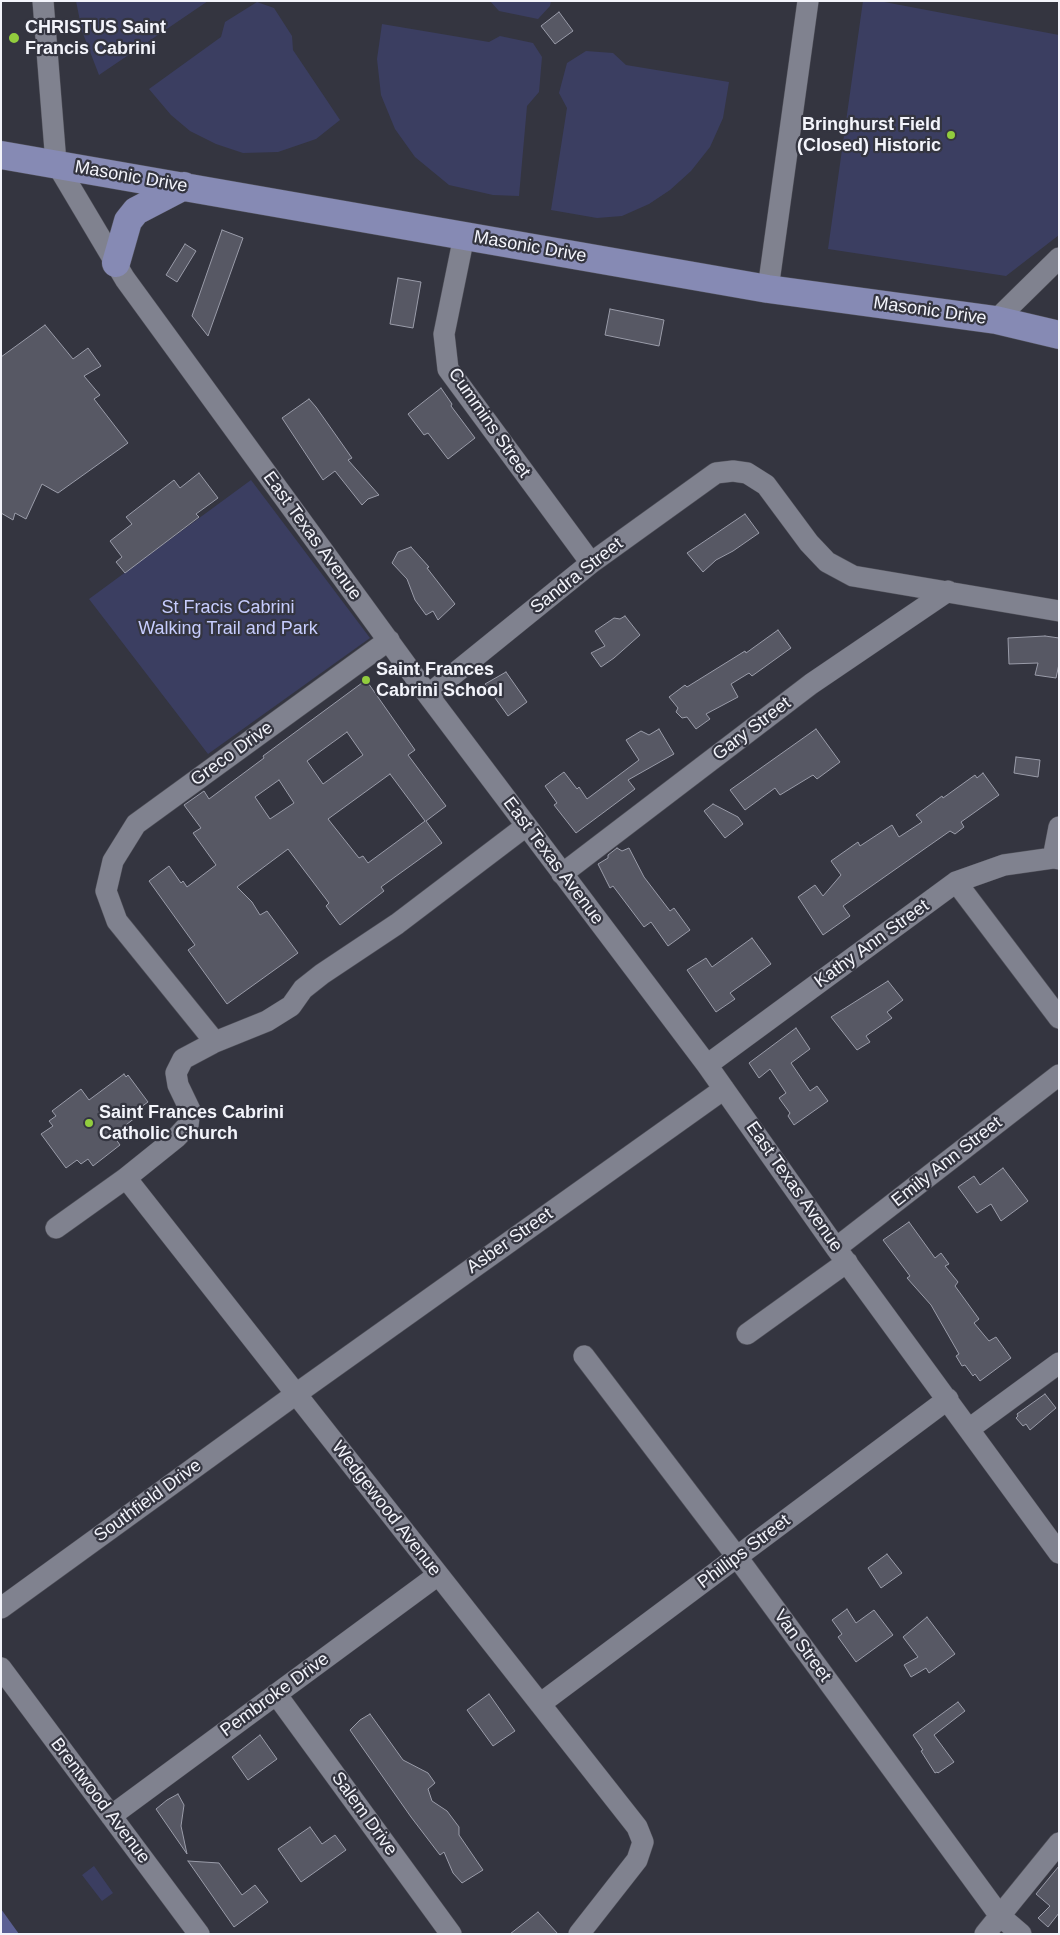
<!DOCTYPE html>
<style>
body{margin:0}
#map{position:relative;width:1060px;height:1935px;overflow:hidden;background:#343540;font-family:Helvetica,sans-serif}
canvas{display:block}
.frame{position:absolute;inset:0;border:2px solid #f3f4fb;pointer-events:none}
</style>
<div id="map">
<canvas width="1060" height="1935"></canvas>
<div class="frame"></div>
</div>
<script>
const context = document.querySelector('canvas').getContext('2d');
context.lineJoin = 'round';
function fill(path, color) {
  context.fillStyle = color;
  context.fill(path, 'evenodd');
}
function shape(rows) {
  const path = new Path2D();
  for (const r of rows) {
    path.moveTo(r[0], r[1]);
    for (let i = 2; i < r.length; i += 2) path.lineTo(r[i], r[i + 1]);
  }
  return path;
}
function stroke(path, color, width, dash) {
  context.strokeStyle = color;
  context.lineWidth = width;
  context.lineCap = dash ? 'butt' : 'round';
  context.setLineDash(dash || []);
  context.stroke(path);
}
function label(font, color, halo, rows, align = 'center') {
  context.font = font + ' Helvetica,sans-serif';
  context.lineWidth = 4.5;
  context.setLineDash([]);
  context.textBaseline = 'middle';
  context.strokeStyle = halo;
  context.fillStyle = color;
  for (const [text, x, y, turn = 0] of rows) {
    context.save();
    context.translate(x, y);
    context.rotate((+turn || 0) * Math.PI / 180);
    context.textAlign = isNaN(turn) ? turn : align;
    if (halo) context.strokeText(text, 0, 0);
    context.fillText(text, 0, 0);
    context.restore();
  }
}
const green = shape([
 [76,1,208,1,99,75,82,31],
 [490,1,551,1,550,6,538,19,499,11],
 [863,1,879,1,1059,35,1059,235,1006,276,828,249],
 [257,2,274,8,292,36,293,50,340,120,316,139,278,152,243,153,216,144,190,131,171,115,149,89,221,37,225,22],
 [382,24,489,42,500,36,533,43,542,57,539,92,527,106,519,196,493,195,449,185,415,157,395,129,381,95,377,59],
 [586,51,613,53,626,65,729,82,723,118,710,147,691,171,670,190,649,204,622,216,597,218,551,210,567,108,559,93,567,63],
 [251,480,370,638,208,754,89,599],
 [94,1866,113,1893,102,1901,82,1875]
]);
const water = shape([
 [1,1909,19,1934,1,1934]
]);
const building = shape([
 [559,12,573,31,555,44,541,26,559,12],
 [222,230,243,238,208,336,192,316,222,230],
 [185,244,196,251,177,282,166,275,185,244],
 [398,278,421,282,413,328,390,324,398,278],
 [610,309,664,320,659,346,605,335,610,309],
 [45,325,73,359,88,348,101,366,84,376,100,395,94,399,128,443,58,493,42,484,26,519,15,513,13,520,1,513,1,357,45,325],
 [441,388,452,404,451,406,475,438,448,459,428,433,424,435,408,414,441,388],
 [309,399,316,407,352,458,348,460,379,495,368,499,362,505,335,471,323,480,282,418,309,399],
 [199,473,218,498,196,514,199,517,125,573,116,562,122,557,110,541,132,524,126,517,174,480,180,488,199,473],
 [745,514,759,533,733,551,716,560,703,572,687,553,745,514],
 [411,547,429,567,427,568,455,604,438,620,433,611,426,615,415,600,407,579,392,563,398,552,411,547],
 [625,616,640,635,614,658,601,667,591,653,605,646,595,631,614,618,620,619,625,616],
 [778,630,791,648,752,676,749,673,731,684,738,697,706,714,710,719,696,729,687,717,682,718,676,712,678,708,669,697,685,685,687,687,745,651,746,653,778,630],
 [1045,636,1059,638,1059,664,1056,678,1035,675,1038,663,1009,664,1008,638,1045,636],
 [506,672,527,702,508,716,485,684,506,672],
 [366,680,415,750,408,755,446,806,426,821,442,843,381,887,384,891,340,925,326,906,329,903,288,849,237,887,252,902,260,915,267,911,298,953,227,1004,188,950,195,945,149,881,169,866,181,883,183,881,187,887,216,865,193,833,201,828,184,805,204,791,209,799,264,758,263,756,366,680],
 [347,732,363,755,323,784,307,761,347,732],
 [390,774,425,821,368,863,363,856,359,858,328,819,390,774],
 [279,780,294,803,270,819,255,797,279,780],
 [659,729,674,754,628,780,635,789,576,833,554,805,557,803,545,786,564,772,577,789,579,787,587,799,639,760,626,740,641,731,649,735,659,729],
 [816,729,840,762,817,779,813,775,780,795,775,788,745,810,730,790,816,729],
 [1016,757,1040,760,1038,777,1014,773,1016,757],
 [983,773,999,795,961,822,964,827,955,834,950,831,843,906,850,916,823,935,798,897,815,885,823,896,841,875,831,861,858,842,860,846,892,825,899,837,922,822,916,815,942,796,943,798,975,775,977,778,983,773],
 [713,804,738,817,743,824,725,838,704,811,713,804],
 [617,848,622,851,629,848,644,877,670,911,674,908,690,930,668,946,651,922,644,927,613,886,610,888,598,864,608,858,608,855,617,848],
 [752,938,771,964,730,993,735,999,716,1012,687,970,706,958,712,967,752,938],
 [888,981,903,1000,887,1012,892,1018,866,1036,870,1042,857,1050,831,1017,888,981],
 [796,1028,810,1049,791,1063,810,1091,817,1086,828,1101,794,1125,788,1116,790,1113,779,1098,786,1093,770,1069,759,1078,749,1063,796,1028],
 [124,1074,126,1077,128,1075,148,1102,137,1110,140,1114,113,1135,120,1145,93,1166,88,1159,81,1164,77,1160,66,1168,41,1134,53,1126,49,1121,56,1116,52,1111,81,1089,89,1100,124,1074],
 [1003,1168,1028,1201,1001,1221,991,1204,977,1213,958,1187,974,1176,980,1185,1003,1168],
 [909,1222,935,1258,941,1253,949,1264,945,1266,958,1282,955,1286,979,1319,974,1323,989,1341,996,1337,1011,1358,980,1381,975,1374,973,1376,965,1365,962,1366,956,1356,959,1354,931,1305,907,1278,910,1276,883,1240,909,1222],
 [1045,1394,1056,1408,1030,1430,1026,1424,1023,1426,1016,1418,1018,1416,1017,1414,1045,1394],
 [887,1554,902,1573,881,1588,868,1568,887,1554],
 [847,1609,856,1623,874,1610,893,1635,856,1662,838,1637,842,1634,832,1620,847,1609],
 [927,1617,955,1654,929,1673,926,1668,911,1677,904,1665,918,1657,903,1637,927,1617],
 [489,1694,515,1731,493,1746,467,1710,489,1694],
 [958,1702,965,1711,934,1735,954,1762,938,1773,937,1772,935,1773,921,1751,923,1750,913,1735,958,1702],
 [370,1714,403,1760,428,1773,435,1783,428,1789,432,1801,447,1811,459,1827,459,1835,483,1870,462,1883,453,1873,444,1852,440,1855,411,1817,350,1730,360,1720,370,1714],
 [260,1735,277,1759,248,1780,232,1757,260,1735],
 [178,1794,184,1805,181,1826,187,1854,156,1809,167,1800,178,1794],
 [310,1827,322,1844,335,1835,346,1850,301,1882,278,1849,310,1827],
 [188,1861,219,1863,242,1895,255,1885,268,1902,234,1927,188,1861],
 [1059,1866,1059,1913,1048,1927,1038,1918,1050,1906,1036,1894,1059,1866],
 [538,1912,558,1934,510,1934,538,1912]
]);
const minor = shape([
 [43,1,56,163,125,279,428,695,707,1065,836,1248,1059,1553],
 [464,236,444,334,448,369,591,563],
 [768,289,808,1],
 [996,320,1059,258],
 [428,695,591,563,716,473,733,471,747,473,766,485,809,543,827,562,853,576,1059,611],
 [1053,858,1059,827],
 [562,874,811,684,948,591],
 [956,882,1059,1018],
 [215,1042,117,921,106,891,113,861,136,824,389,640],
 [707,1065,956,882,1004,865,1053,858,1059,859],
 [126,1178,637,1827,643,1842,637,1860,579,1934],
 [56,1228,126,1178,177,1137,188,1125,190,1110,178,1085,176,1073,183,1059,215,1042,267,1021,291,1006,303,989,322,974,397,924,526,826],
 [836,1248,1059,1075],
 [747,1334,847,1262],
 [584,1356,737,1557,1000,1916,1021,1934],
 [969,1429,1059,1363],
 [1,1608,296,1394,724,1089],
 [1,1668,199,1934],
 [276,1694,451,1934],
 [540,1704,948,1399],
 [111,1816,438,1575],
 [985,1934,1059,1843]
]);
const major = shape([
 [1,155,768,289,996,320,1059,335],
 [116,263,128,221,136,211,184,186]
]);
const markers = [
 [14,38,6,"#92cd3e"],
 [951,135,5,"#92cd3e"],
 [366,680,5,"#92cd3e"],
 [89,1123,5,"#92cd3e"]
];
const poiNames = [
 ["CHRISTUS Saint",25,28],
 ["Francis Cabrini",25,49],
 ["Bringhurst Field",941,125,"right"],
 ["(Closed) Historic",941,146,"right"],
 ["Saint Frances",376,670],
 ["Cabrini School",376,691],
 ["Saint Frances Cabrini",99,1113],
 ["Catholic Church",99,1134]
];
const streetNames = [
 ["Masonic Drive",131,177,10],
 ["Masonic Drive",530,247,10],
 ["Masonic Drive",930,311,8],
 ["Cummins Street",489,423,55],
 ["East Texas Avenue",312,536,54],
 ["Sandra Street",577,576,-38],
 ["Gary Street",752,729,-37],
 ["Greco Drive",232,754,-36],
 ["East Texas Avenue",553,861,53],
 ["Kathy Ann Street",872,944,-36],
 ["Emily Ann Street",947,1162,-38],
 ["East Texas Avenue",794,1187,55],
 ["Asber Street",510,1241,-35],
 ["Southfield Drive",148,1501,-36],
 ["Wedgewood Avenue",386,1509,52],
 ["Phillips Street",744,1552,-37],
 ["Van Street",802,1646,54],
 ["Pembroke Drive",275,1695,-36],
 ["Brentwood Avenue",100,1801,53],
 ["Salem Drive",364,1814,54]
];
const parkNames = [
 ["St Fracis Cabrini",228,608],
 ["Walking Trail and Park",228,629]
];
fill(green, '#3b3e61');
fill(water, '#5b6094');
fill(building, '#575864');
stroke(building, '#9a9ca9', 1);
stroke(minor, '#50515a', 22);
stroke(major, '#50515a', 29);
stroke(minor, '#80828f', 21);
stroke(major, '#868ab4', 28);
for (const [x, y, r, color] of markers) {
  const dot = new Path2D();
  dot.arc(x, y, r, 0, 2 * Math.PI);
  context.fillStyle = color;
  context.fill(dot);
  stroke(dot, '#343540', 2);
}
label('bold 18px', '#f3f4fb', '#343540', poiNames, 'left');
label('18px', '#f3f4fb', '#343540', streetNames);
label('18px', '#c7cdfe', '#343540', parkNames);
</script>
